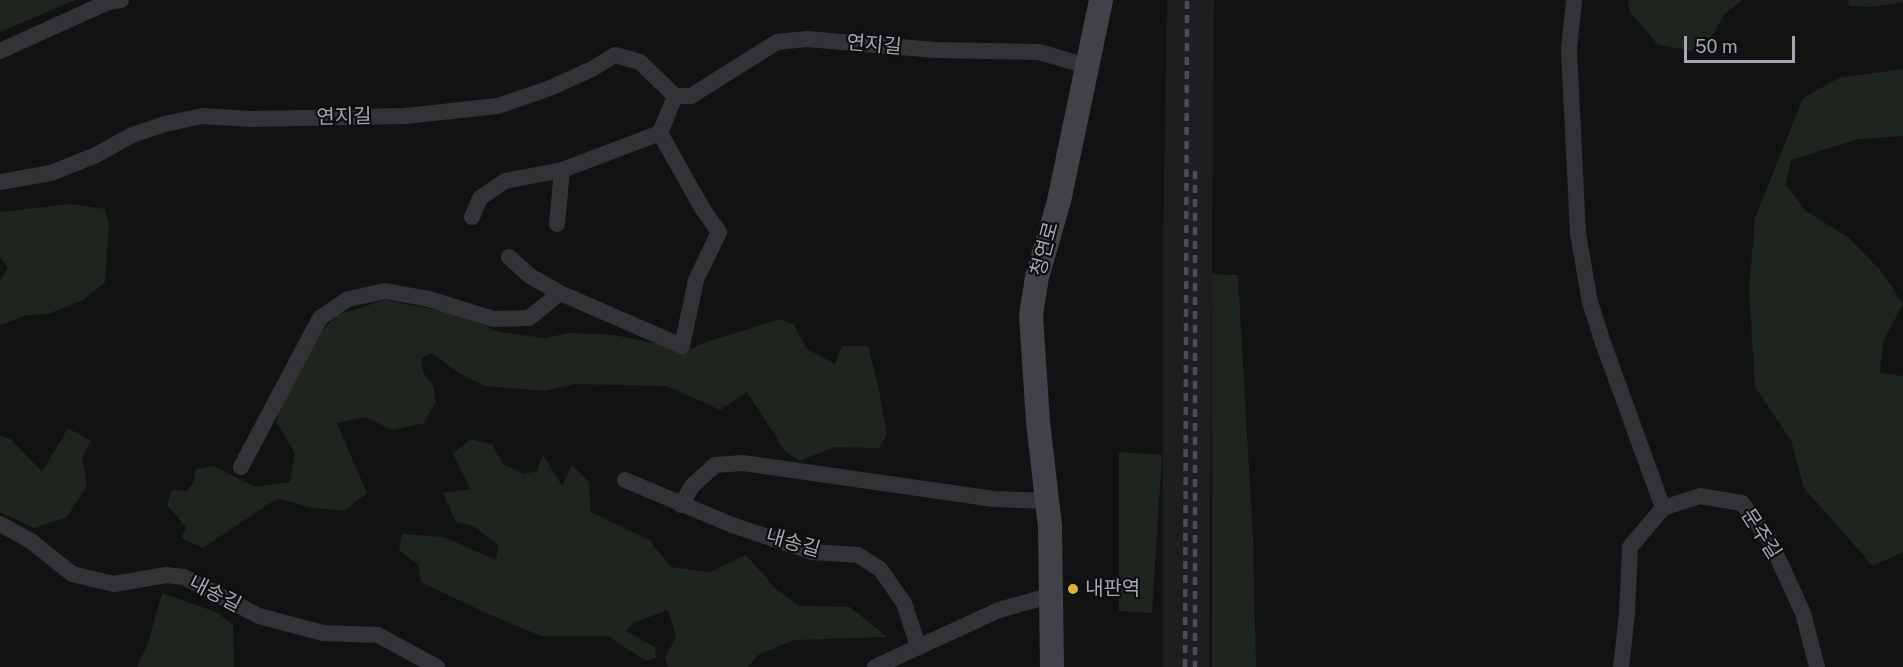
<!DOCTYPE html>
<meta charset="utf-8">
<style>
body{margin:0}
#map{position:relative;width:1903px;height:667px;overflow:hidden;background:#121213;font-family:"Public Sans",sans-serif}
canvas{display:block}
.scale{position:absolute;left:1684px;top:36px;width:111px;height:27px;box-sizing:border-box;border:3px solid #a4a8b2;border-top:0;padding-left:8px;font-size:18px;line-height:21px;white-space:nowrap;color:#a4a8b2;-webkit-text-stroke:4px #0d0d0e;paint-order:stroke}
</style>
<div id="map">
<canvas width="1903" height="667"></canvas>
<div class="scale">50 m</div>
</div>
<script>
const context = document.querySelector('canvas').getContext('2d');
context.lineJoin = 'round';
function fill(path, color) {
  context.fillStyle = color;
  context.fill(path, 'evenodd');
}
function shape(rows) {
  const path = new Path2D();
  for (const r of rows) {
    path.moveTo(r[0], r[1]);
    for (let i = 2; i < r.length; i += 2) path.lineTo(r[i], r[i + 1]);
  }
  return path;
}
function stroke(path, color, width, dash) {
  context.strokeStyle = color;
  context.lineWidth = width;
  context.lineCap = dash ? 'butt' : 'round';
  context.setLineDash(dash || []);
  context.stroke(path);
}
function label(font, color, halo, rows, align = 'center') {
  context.font = font + ' "Public Sans","Noto Sans KR",sans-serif';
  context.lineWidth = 4.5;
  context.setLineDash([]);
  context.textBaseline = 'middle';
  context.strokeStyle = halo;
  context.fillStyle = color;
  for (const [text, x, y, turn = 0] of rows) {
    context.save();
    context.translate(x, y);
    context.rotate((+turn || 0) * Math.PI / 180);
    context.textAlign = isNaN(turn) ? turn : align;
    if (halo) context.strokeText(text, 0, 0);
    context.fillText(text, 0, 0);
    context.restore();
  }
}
const built = shape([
 [1167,0,1214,0,1209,667,1163,667,1163,245]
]);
const green = shape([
 [0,0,75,0,0,32],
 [1628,0,1742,0,1724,15,1707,45,1692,51,1658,45,1630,12],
 [1848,0,1903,0,1903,2,1872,7,1849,6],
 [1903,69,1903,136,1859,139,1791,160,1786,185,1806,211,1849,238,1882,272,1903,304,1883,342,1880,373,1903,376,1903,552,1873,566,1804,488,1791,440,1755,387,1749,290,1755,218,1803,98,1839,78],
 [71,204,105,209,109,226,105,282,83,300,48,314,27,315,0,325,0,281,8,268,0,257,0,212],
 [1212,274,1238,275,1253,539,1256,667,1212,667],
 [384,300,458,314,498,332,545,338,569,333,614,335,658,344,682,353,706,342,780,319,794,325,807,349,835,364,842,346,868,346,878,385,887,434,879,448,835,447,799,461,785,451,747,392,720,410,667,386,576,384,544,391,485,386,462,375,432,353,421,358,423,372,433,386,436,402,424,423,392,430,366,417,337,423,367,493,344,511,308,507,278,498,203,548,181,538,186,527,167,505,172,490,186,491,194,482,196,469,214,466,255,487,290,482,295,453,276,422,298,356,337,315],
 [68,428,91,441,82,457,87,486,67,517,34,528,0,512,0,436,11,439,42,472],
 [470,439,492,444,503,464,524,474,537,471,543,455,562,486,572,465,589,482,591,512,649,540,671,567,710,572,746,555,775,588,799,606,850,607,887,637,794,640,758,655,748,667,668,667,665,658,676,637,668,610,633,623,626,631,655,647,656,658,646,661,608,636,541,636,488,614,421,582,418,565,399,550,402,534,444,537,496,560,498,545,473,526,456,522,443,493,470,489,453,454],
 [1119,452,1162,455,1152,613,1119,611],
 [162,593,216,612,233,625,234,667,137,667,148,643]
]);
const minor = shape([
 [1574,0,1569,50,1578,234,1590,302,1602,340,1663,508],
 [0,51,106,3,121,0],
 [0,182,51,173,96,155,132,135,165,124,202,116,250,119,405,116,498,106,550,88,592,69,615,55,640,62,675,96],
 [472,217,480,198,505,181,562,170,660,133],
 [557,224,562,170],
 [509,257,530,276,560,293,682,346,696,280,719,232,702,208,660,133,675,96,691,96,777,42,807,39,935,50,1039,52,1087,66],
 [241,467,320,318,348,299,385,291,429,299,493,319,529,318,560,293],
 [625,480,732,525,812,552,858,555,880,569,904,603,918,646],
 [681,505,692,486,715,465,743,463,994,499,1047,501],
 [0,524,31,541,72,574,114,584,166,575,184,577,259,616,323,633,378,635,437,667],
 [875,667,999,610,1049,596],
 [1621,667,1627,614,1630,547,1663,508,1700,496,1742,503,1770,541,1803,613,1817,667]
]);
const secondary = shape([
 [1052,667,1050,526,1038,422,1031,315,1037,277,1059,201,1101,0]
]);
const rail = shape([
 [1195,171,1195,667],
 [1185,667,1187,0]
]);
const markers = [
 [1073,589,6,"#ddb23f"]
];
const streetNames = [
 ["연지길",874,45,5],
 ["연지길",344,117,-1],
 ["청연로",1045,249,-75],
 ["문주길",1761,534,57],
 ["내송길",793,543,16],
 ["내송길",215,594,27]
];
const poiNames = [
 ["내판역",1085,589]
];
fill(built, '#1e1e20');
fill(green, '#1e251f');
stroke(minor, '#333337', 16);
stroke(secondary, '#414247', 24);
stroke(rail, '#4c4d52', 4.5, [8, 6]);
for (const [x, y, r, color] of markers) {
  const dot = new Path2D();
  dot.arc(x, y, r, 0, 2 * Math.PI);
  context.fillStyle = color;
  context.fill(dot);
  stroke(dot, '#0d0d0e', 2);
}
label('20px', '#a4a8b2', '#0d0d0e', streetNames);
label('20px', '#a4a8b2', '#0d0d0e', poiNames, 'left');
</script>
